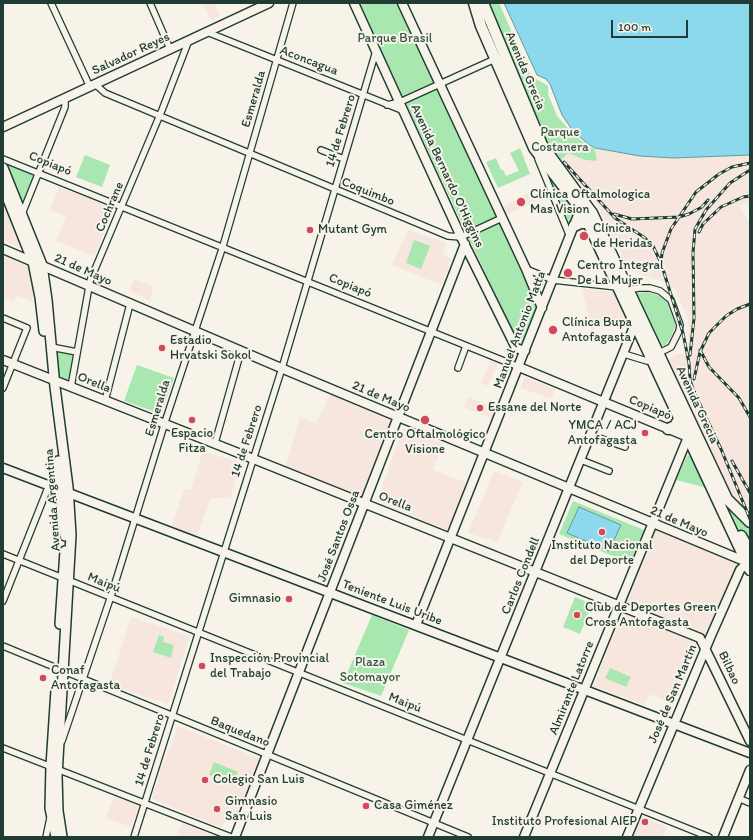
<!DOCTYPE html>
<meta charset="utf-8">
<style>
body{margin:0}
#map{position:relative;width:753px;height:840px;overflow:hidden;background:#f7f3e8;font-family:Itim,sans-serif}
canvas{display:block}
.frame{position:absolute;inset:0;border:4px solid #1f3d34;pointer-events:none}
.scale{position:absolute;left:611px;top:20px;width:77px;height:18px;box-sizing:border-box;border:2px solid #1f3d34;border-top:0;padding-left:5px;font-size:12px;line-height:14px;white-space:nowrap;color:#1f3d34;-webkit-text-stroke:3px #f7f3e8;paint-order:stroke}
</style>
<div id="map">
<canvas width="753" height="840"></canvas>
<div class="frame"></div>
<div class="scale">100 m</div>
</div>
<script>
const context = document.querySelector('canvas').getContext('2d');
context.lineJoin = 'round';
function fill(path, color) {
  context.fillStyle = color;
  context.fill(path, 'evenodd');
}
function shape(rows) {
  const path = new Path2D();
  for (const r of rows) {
    path.moveTo(r[0], r[1]);
    for (let i = 2; i < r.length; i += 2) path.lineTo(r[i], r[i + 1]);
  }
  return path;
}
function stroke(path, color, width, dash) {
  context.strokeStyle = color;
  context.lineWidth = width;
  context.lineCap = dash ? 'butt' : 'round';
  context.setLineDash(dash || []);
  context.stroke(path);
}
function label(font, color, halo, rows, align = 'center') {
  context.font = font + ' Itim,sans-serif';
  context.lineWidth = 4;
  context.setLineDash([]);
  context.textBaseline = 'middle';
  context.strokeStyle = halo;
  context.fillStyle = color;
  for (const [text, x, y, turn = 0] of rows) {
    context.save();
    context.translate(x, y);
    context.rotate((+turn || 0) * Math.PI / 180);
    context.textAlign = isNaN(turn) ? turn : align;
    if (halo) context.strokeText(text, 0, 0);
    context.fillText(text, 0, 0);
    context.restore();
  }
}
const built = shape([
 [203,3,214,3,220,16,211,20],
 [595,149,673,158,750,155,750,205,740,205,750,225,750,515,732,497,714,464,667,361,676,354,689,354,688,319,675,289,669,287,667,283,626,270,619,248,596,203,558,163,568,153,585,160,597,161],
 [59,187,113,208,95,256,56,241,66,216,50,210],
 [540,188,544,197,503,217,499,208],
 [3,204,23,249,3,241],
 [408,230,447,243,442,255,452,259,441,285,392,265],
 [3,255,28,267,35,285,32,301,17,296,13,302,3,298],
 [134,279,154,287,149,300,130,291],
 [582,289,616,292,618,304,623,305,628,322,592,329],
 [491,360,498,363,488,386,481,383],
 [525,377,555,389,551,399,521,388],
 [330,394,392,420,361,497,285,467,300,418,316,423],
 [468,397,495,409,491,418,464,407],
 [403,428,443,443,433,470,468,483,449,531,377,501],
 [203,451,241,463,230,498,211,498,197,536,171,527,184,490,191,489],
 [494,471,523,482,497,542,468,533],
 [652,523,747,563,706,648,700,638,619,605],
 [623,612,699,642,674,704,649,694,645,705,593,686],
 [131,617,190,636,168,704,109,685],
 [178,726,260,759,236,821,227,817,222,828,152,799,163,762,165,761],
 [114,797,139,805,131,827,106,818],
 [639,816,667,827,663,837,631,837],
 [182,823,200,830,219,837,183,837,177,834]
]);
const green = shape([
 [359,3,398,3,540,308,523,344,517,341],
 [488,3,499,3,531,76,548,86,548,94,557,116,572,133,589,147,595,149,597,161,585,160,568,153,558,163,549,150],
 [520,148,530,174,498,188,486,162,496,158,501,170,503,170,506,176,519,171,510,153],
 [85,155,110,165,102,187,76,177],
 [5,163,35,176,23,204],
 [550,179,578,208,570,228],
 [414,240,430,246,421,269,406,263],
 [648,292,660,296,668,302,675,319,675,327,671,337,666,345,661,346,658,346,635,297,638,293],
 [54,352,70,353,74,357,68,382,59,380],
 [137,365,174,378,161,414,124,401],
 [690,455,707,488,676,480,687,456],
 [573,501,644,530,630,563,559,534],
 [731,509,750,527,750,569,724,512],
 [575,597,592,604,580,634,563,627],
 [372,615,409,630,381,696,343,683],
 [159,635,164,637,163,642,174,645,171,658,153,652],
 [610,668,631,677,626,687,605,678],
 [214,762,238,772,232,785,209,775]
]);
const water = shape([
 [504,3,750,3,750,155,673,158,640,156,595,148,588,144,573,131,562,115,550,84,546,79,537,75,504,3],
 [579,507,621,525,609,551,567,533,579,507]
]);
const street = shape([
 [51,3,90,87],
 [150,3,170,49],
 [207,32,404,111],
 [95,84,105,93,448,236,461,237,502,218],
 [387,105,400,102,495,59],
 [321,150,344,159],
 [3,159,519,367],
 [538,159,570,237],
 [22,214,65,107,65,98],
 [526,269,553,280,617,287],
 [628,294,633,289,639,288,650,288,660,291,671,300,680,325,679,331,671,347,657,354],
 [3,318,27,328,3,388],
 [51,347,77,352],
 [624,354,647,361,652,361],
 [458,368,466,346],
 [71,387,90,281,162,110,189,40],
 [105,401,130,304],
 [591,435,625,447],
 [215,443,241,351],
 [581,460,609,471],
 [3,554,709,837],
 [3,601,49,485],
 [3,646,468,837],
 [62,741,112,593,166,419,223,246,293,3],
 [3,748,231,837],
 [738,798,750,803],
 [46,837,50,818],
 [134,837,282,368,376,51]
]);
const secondary = shape([
 [354,3,461,237,516,348,525,351],
 [402,3,526,269,542,308],
 [3,127,269,3],
 [3,249,288,371,749,563],
 [3,360,246,456,700,638,750,741],
 [519,367,688,437,524,837],
 [3,468,750,753],
 [416,625,582,205],
 [235,837,465,244],
 [428,837,635,324],
 [627,837,710,638,740,570,747,563],
 [723,837,750,770]
]);
const primary = shape([
 [3,168,42,265,47,300,55,387,68,487,71,535,57,776,58,811,62,837],
 [3,187,33,262,40,297,44,331],
 [58,461,65,536],
 [60,624,65,551],
 [56,837,50,808,51,766,56,690]
]);
const highway = shape([
 [474,3,481,26,534,148,583,212,750,570],
 [483,3,542,145,592,213,727,499,750,522],
 [574,226,581,223,588,223],
 [668,429,675,426,679,419],
 [741,536,750,552]
]);
const rail = shape([
 [564,162,615,218,645,238,653,246,661,263,683,333,689,363,690,380,694,392,721,449,750,519],
 [614,214,632,219,679,217,689,214,702,207,708,200],
 [699,232,703,224,721,207,743,197,750,196],
 [661,263,662,253,671,229,696,192,719,174,732,167,750,163],
 [700,350,709,367,739,398,750,417],
 [690,355,694,318,693,253,695,229,706,210,730,183,750,170],
 [694,379,700,352,709,333,726,316,737,309,750,304],
 [732,461,750,493]
]);
const markers = [
 [521,202,5,"#d1495b"],
 [310,230,4,"#d1495b"],
 [584,236,5,"#d1495b"],
 [568,273,5,"#d1495b"],
 [553,330,5,"#d1495b"],
 [162,348,4,"#d1495b"],
 [480,408,4,"#d1495b"],
 [192,420,4,"#d1495b"],
 [425,420,5,"#d1495b"],
 [645,433,4,"#d1495b"],
 [602,532,4,"#d1495b"],
 [289,599,4,"#d1495b"],
 [577,615,4,"#d1495b"],
 [202,666,4,"#d1495b"],
 [43,678,4,"#d1495b"],
 [205,780,4,"#d1495b"],
 [366,806,4,"#d1495b"],
 [217,809,4,"#d1495b"],
 [645,822,4,"#d1495b"]
];
const parkNames = [
 ["Parque Brasil",395,39],
 ["Parque",560,133],
 ["Costanera",560,148],
 ["Plaza",370,663],
 ["Sotomayor",370,678]
];
const streetNames = [
 ["Salvador Reyes",131,54,-25],
 ["Aconcagua",309,61,21],
 ["Avenida Grecia",525,71,67],
 ["Esmeralda",254,99,-74],
 ["14 de Febrero",341,131,-73],
 ["Copiapó",50,164,22],
 ["Avenida Bernardo O'Higgins",447,176,65],
 ["Coquimbo",368,192,22],
 ["Cochrane",110,207,-67],
 ["21 de Mayo",83,270,24],
 ["Copiapó",350,286,22],
 ["Manuel Antonio Matta",520,330,-69],
 ["Orella",94,383,22],
 ["21 de Mayo",381,397,23],
 ["Avenida Grecia",697,405,65],
 ["Esmeralda",158,408,-73],
 ["Copiapó",650,408,23],
 ["14 de Febrero",247,441,-72],
 ["Avenida Argentina",53,500,-94],
 ["Orella",395,502,21],
 ["21 de Mayo",679,522,23],
 ["José Santos Ossa",339,536,-69],
 ["Carlos Condell",521,576,-68],
 ["Maipú",104,583,22],
 ["Teniente Luis Uribe",392,603,21],
 ["Bilbao",729,668,65],
 ["Almirante Latorre",572,688,-68],
 ["José de San Martín",673,694,-67],
 ["Maipú",405,703,22],
 ["Baquedano",240,732,22],
 ["14 de Febrero",150,750,-73]
];
const poiNames = [
 ["Clínica Oftalmologica",530,195],
 ["Mas Vision",530,210],
 ["Clínica",593,229],
 ["de Heridas",593,244],
 ["Mutant Gym",318,230],
 ["Centro Integral",577,266],
 ["De La Mujer",577,281],
 ["Clínica Bupa",562,323],
 ["Antofagasta",562,338],
 ["Estadio",170,341],
 ["Hrvatski Sokol",170,356],
 ["Essane del Norte",488,408],
 ["YMCA / ACJ",637,426,"right"],
 ["Antofagasta",637,441,"right"],
 ["Espacio",192,434,"center"],
 ["Fitza",192,449,"center"],
 ["Centro Oftalmológico",425,435,"center"],
 ["Visione",425,450,"center"],
 ["Instituto Nacional",602,546,"center"],
 ["del Deporte",602,561,"center"],
 ["Gimnasio",281,599,"right"],
 ["Club de Deportes Green",585,608],
 ["Cross Antofagasta",585,623],
 ["Inspección Provincial",210,659],
 ["del Trabajo",210,674],
 ["Conaf",51,671],
 ["Antofagasta",51,686],
 ["Colegio San Luis",213,780],
 ["Gimnasio",225,802],
 ["San Luis",225,817],
 ["Casa Giménez",374,806],
 ["Instituto Profesional AIEP",637,822,"right"]
];
fill(built, '#f7e6dd');
fill(green, '#a8e7af');
fill(water, '#8cd8ec');
stroke(water, '#609aa2', 1);
stroke(street, '#1f3d34', 8);
stroke(secondary, '#1f3d34', 11);
stroke(primary, '#1f3d34', 12);
stroke(highway, '#1f3d34', 13);
stroke(street, '#f7f3e8', 5.5);
stroke(secondary, '#f7f3e8', 8);
stroke(primary, '#f7f3e8', 9);
stroke(highway, '#f7f3e8', 10);
stroke(rail, '#1f3d34', 3);
stroke(rail, '#f7f3e8', 1.5, [4.5]);
for (const [x, y, r, color] of markers) {
  const dot = new Path2D();
  dot.arc(x, y, r, 0, 2 * Math.PI);
  context.fillStyle = color;
  context.fill(dot);
  stroke(dot, '#f7f3e8', 1.5);
}
label('13px', '#345646', '#f7f3e8', parkNames);
label('13px', '#1f3d34', '#f7f3e8', streetNames);
label('13px', '#1f3d34', '#f7f3e8', poiNames, 'left');
</script>
